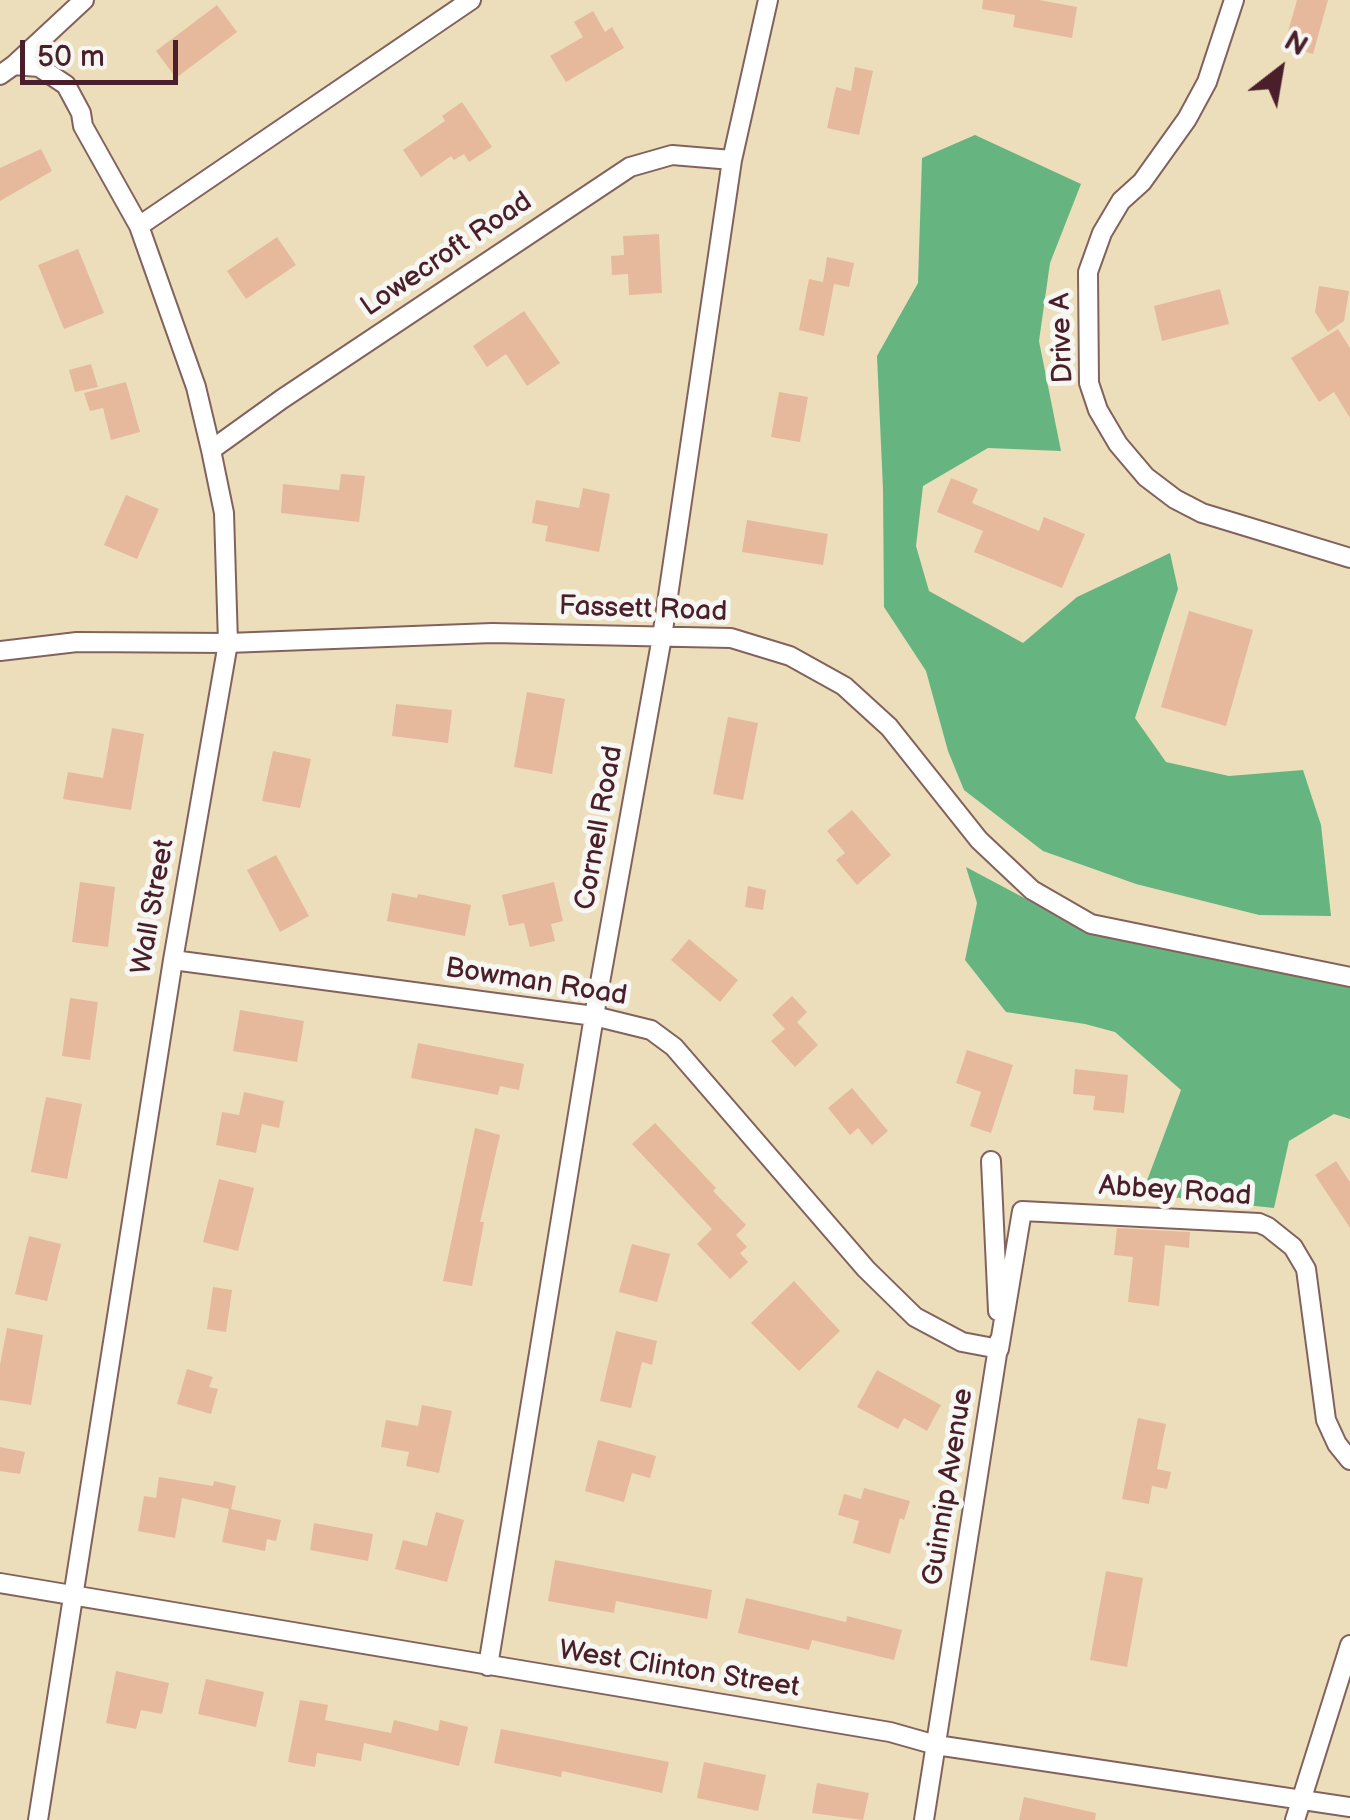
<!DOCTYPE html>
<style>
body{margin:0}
#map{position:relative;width:1350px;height:1820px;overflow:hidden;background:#ecdeba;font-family:"Balsamiq Sans",sans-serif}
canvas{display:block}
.north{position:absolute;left:1230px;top:20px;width:100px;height:100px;-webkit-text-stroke:8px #f6f6f2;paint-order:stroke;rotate:31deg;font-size:28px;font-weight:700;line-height:40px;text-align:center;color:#4a1f2b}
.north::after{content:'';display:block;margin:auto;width:35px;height:45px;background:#4a1f2b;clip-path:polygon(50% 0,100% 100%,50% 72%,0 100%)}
.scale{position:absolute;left:20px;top:40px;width:158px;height:45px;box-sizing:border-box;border:5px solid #4a1f2b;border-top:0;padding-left:12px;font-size:30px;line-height:35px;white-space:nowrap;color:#4a1f2b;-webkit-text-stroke:8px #f6f6f2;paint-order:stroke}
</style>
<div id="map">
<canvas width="1350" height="1820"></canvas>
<div class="north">N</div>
<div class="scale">50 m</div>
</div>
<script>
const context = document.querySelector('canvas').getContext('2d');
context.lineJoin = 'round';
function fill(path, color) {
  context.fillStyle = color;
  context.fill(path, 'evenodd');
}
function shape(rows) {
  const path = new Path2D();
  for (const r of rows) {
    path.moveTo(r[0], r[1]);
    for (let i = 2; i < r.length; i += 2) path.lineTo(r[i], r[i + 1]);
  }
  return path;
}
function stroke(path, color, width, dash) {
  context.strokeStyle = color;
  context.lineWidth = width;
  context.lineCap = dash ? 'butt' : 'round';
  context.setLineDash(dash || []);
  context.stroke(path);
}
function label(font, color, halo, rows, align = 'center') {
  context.font = font + ' "Balsamiq Sans",sans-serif';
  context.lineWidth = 10;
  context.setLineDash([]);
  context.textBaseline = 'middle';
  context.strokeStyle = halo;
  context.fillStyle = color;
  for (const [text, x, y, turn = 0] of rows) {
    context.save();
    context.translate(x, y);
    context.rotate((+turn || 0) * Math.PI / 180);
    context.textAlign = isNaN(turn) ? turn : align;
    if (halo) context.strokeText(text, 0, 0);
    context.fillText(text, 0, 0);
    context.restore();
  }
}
const forest = shape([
 [975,135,1081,184,1050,263,1039,341,1061,451,988,448,923,486,916,546,929,591,1023,643,1077,597,1170,553,1178,589,1135,718,1166,762,1229,776,1303,770,1321,825,1331,916,1259,915,1136,884,1043,851,964,790,948,751,926,671,884,607,883,489,877,356,918,283,922,158],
 [966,867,1090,933,1350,984,1350,1119,1334,1114,1289,1141,1274,1208,1142,1194,1181,1090,1115,1032,1085,1024,1006,1012,965,960,977,903]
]);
const building = shape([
 [983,0,1039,0,1077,7,1072,38,1013,27,1015,15,982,9],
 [1297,0,1328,0,1313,54,1284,46],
 [217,5,237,32,176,78,156,51],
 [593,11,605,32,612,27,624,48,566,82,550,56,583,37,574,22],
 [855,67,873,71,859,135,827,128,836,87,851,91],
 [462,102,492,147,469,162,464,154,454,160,451,156,421,177,403,150,445,121,442,116],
 [41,149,52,171,0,201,0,168],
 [659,234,662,293,629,295,628,274,612,275,611,256,624,255,623,236],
 [277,237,296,265,246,299,227,271],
 [78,249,104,313,64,329,38,265],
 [827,257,854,263,849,287,834,284,824,336,799,330,809,279,823,282],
 [1319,286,1349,291,1344,321,1328,332,1315,312],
 [1220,289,1229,324,1162,341,1154,306],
 [524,311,560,363,527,386,506,354,487,367,473,346],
 [1338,329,1350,348,1350,418,1334,392,1319,402,1291,358],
 [91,364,98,387,75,392,69,370],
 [126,382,140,432,111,440,103,408,90,411,84,393],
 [779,392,808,397,800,442,771,437],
 [341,474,365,476,359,522,281,513,283,484,339,490],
 [951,478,978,489,972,503,1039,531,1044,517,1085,534,1062,588,974,552,983,531,937,512],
 [583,488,610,494,599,552,545,541,548,526,532,523,536,500,579,508],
 [126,495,159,509,137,559,104,545],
 [747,520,828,534,823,565,742,552],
 [1189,611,1253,630,1226,726,1161,707],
 [527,692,565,699,552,774,514,767],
 [396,704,452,710,448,743,392,736],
 [728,717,758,723,743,800,713,794],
 [112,728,144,734,131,810,63,799,68,772,103,778],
 [273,751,311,759,300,808,262,801],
 [852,810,891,855,857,885,836,860,845,853,827,831],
 [276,855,309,916,280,932,247,870],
 [80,882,115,887,108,947,72,942],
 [554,882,563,921,551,924,555,941,530,947,524,923,509,926,502,895],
 [748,886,766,890,763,910,745,907],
 [392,893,417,898,418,894,471,905,465,936,387,921],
 [689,939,738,980,720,1002,671,960],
 [792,996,807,1012,797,1022,818,1045,795,1067,771,1041,785,1029,772,1015],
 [70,998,98,1002,90,1060,62,1056],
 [240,1010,304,1021,297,1062,233,1051],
 [418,1043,524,1064,519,1090,500,1086,498,1095,411,1078],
 [967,1050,1013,1065,991,1133,970,1126,981,1092,956,1083],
 [1075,1069,1128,1075,1124,1113,1093,1110,1095,1096,1073,1094],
 [852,1088,888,1131,872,1145,858,1128,850,1135,828,1108],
 [244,1092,284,1101,279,1128,262,1124,256,1153,216,1145,222,1112,239,1115],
 [46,1097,82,1104,67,1179,31,1172],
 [655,1123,716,1188,713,1191,746,1225,736,1235,747,1247,740,1253,748,1262,730,1279,697,1244,712,1229,632,1144],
 [475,1128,500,1135,480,1222,484,1222,472,1286,443,1281],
 [1336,1161,1350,1182,1350,1228,1315,1175],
 [219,1179,254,1188,238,1251,203,1242],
 [1117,1228,1190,1232,1189,1248,1165,1245,1159,1306,1128,1302,1133,1257,1114,1255],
 [29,1236,61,1244,47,1301,15,1294],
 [632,1244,670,1254,657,1302,619,1292],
 [794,1281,840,1331,799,1371,751,1323],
 [213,1287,232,1290,226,1332,207,1329],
 [7,1328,43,1335,31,1405,0,1400,0,1365],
 [616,1331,657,1341,652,1365,642,1362,631,1408,600,1401],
 [187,1369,213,1377,209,1387,218,1389,211,1414,177,1404],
 [877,1370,941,1405,927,1431,904,1418,898,1429,857,1407],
 [422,1405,452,1411,439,1473,406,1466,409,1452,381,1447,386,1420,418,1426],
 [1138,1418,1166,1424,1157,1469,1171,1472,1167,1489,1152,1486,1149,1504,1122,1499],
 [598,1440,656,1456,650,1478,632,1473,624,1502,585,1491],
 [0,1447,25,1452,20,1474,0,1471],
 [159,1477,213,1486,214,1481,236,1486,231,1509,281,1520,276,1541,267,1539,265,1551,222,1542,229,1509,182,1498,175,1538,138,1531,144,1496,156,1498],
 [864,1488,910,1501,904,1520,900,1518,890,1554,853,1543,859,1521,838,1515,844,1494,861,1499],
 [436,1512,464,1520,447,1582,395,1569,403,1540,427,1546],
 [314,1523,373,1534,368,1561,310,1550],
 [555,1560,712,1590,707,1619,616,1601,614,1613,548,1601],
 [1106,1571,1143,1578,1127,1667,1090,1660],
 [746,1598,846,1622,847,1616,902,1630,894,1660,812,1640,809,1650,738,1633],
 [116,1671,169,1683,162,1714,141,1710,136,1729,106,1723],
 [206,1679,264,1692,256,1727,198,1714],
 [300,1700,328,1705,325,1720,391,1733,394,1720,438,1731,440,1720,468,1727,459,1766,364,1743,361,1761,317,1753,315,1767,288,1762],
 [501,1729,669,1762,662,1793,562,1771,561,1777,494,1763],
 [704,1762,766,1775,758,1811,697,1798],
 [817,1783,869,1793,863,1820,812,1813],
 [1024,1797,1096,1813,1095,1820,1019,1820]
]);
const street = shape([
 [1234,0,1207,82,1187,119,1142,182,1121,201,1102,233,1088,272,1089,383,1098,410,1118,444,1146,477,1175,499,1202,513,1350,558],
 [14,65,39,67,66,85,81,113,83,126,139,226,196,387,211,450,224,513,228,643,173,960,38,1820],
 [0,75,14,65,84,0],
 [139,226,471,0],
 [211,450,282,399,630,167,672,155,732,160],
 [0,651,77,642,228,643,492,633,731,638,790,656,844,686,889,727,979,840,1032,890,1091,924,1350,977],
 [173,960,594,1016,651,1030,674,1047,866,1269,915,1317,962,1342,999,1349,1022,1211,1259,1223,1268,1227,1293,1247,1306,1269,1326,1420,1337,1444,1350,1460],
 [991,1161,998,1311],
 [0,1583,890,1732,936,1745,1350,1807],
 [488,1666,594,1016,662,637,732,160,768,0],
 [924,1820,999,1341],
 [1295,1820,1350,1645]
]);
const streetNames = [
 ["Lowecroft Road",447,255,-34],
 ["Drive A",1063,338,-92],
 ["Fassett Road",643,610,2],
 ["Cornell Road",600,828,-80],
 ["Wall Street",154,907,-80],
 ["Bowman Road",536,983,9],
 ["Abbey Road",1175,1192,4],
 ["Guinnip Avenue",949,1487,-81],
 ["West Clinton Street",679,1670,9]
];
fill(forest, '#66b580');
fill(building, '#e6b99c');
stroke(street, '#83625d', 22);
stroke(street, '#fff', 18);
label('28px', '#4a1f2b', '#f6f6f2', streetNames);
</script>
